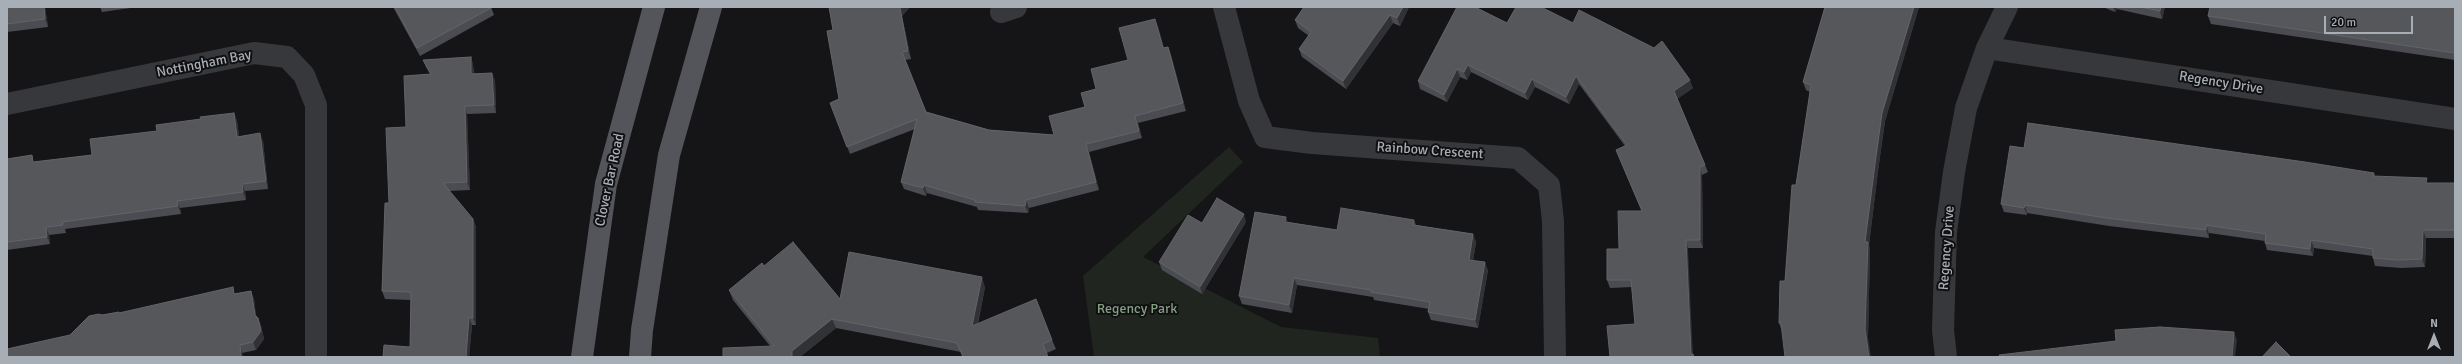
<!DOCTYPE html>
<style>
body{margin:0}
#map{position:relative;width:2462px;height:364px;overflow:hidden;background:#151517;font-family:Signika,sans-serif}
canvas{display:block}
.frame{position:absolute;inset:0;border:8px solid #a8aeb5;pointer-events:none}
.north{position:absolute;left:2414px;top:316px;width:40px;height:40px;-webkit-text-stroke:3px #101012;paint-order:stroke;rotate:0deg;font-size:11px;font-weight:700;line-height:16px;text-align:center;color:#a8aeb5}
.north::after{content:'';display:block;margin:auto;width:14px;height:18px;background:#a8aeb5;clip-path:polygon(50% 0,100% 100%,50% 72%,0 100%)}
.scale{position:absolute;left:2324px;top:16px;width:89px;height:18px;box-sizing:border-box;border:2px solid #a8aeb5;border-top:0;padding-left:5px;font-size:12px;line-height:14px;white-space:nowrap;color:#a8aeb5;-webkit-text-stroke:3px #101012;paint-order:stroke}
</style>
<div id="map">
<canvas width="2462" height="364"></canvas>
<div class="frame"></div>
<div class="north">N</div>
<div class="scale">20 m</div>
</div>
<script>
const context = document.querySelector('canvas').getContext('2d');
context.lineJoin = 'round';
function fill(path, color) {
  context.fillStyle = color;
  context.fill(path, 'evenodd');
}
function shape(rows) {
  const path = new Path2D();
  for (const r of rows) {
    path.moveTo(r[0], r[1]);
    for (let i = 2; i < r.length; i += 2) path.lineTo(r[i], r[i + 1]);
  }
  return path;
}
function stroke(path, color, width, dash) {
  context.strokeStyle = color;
  context.lineWidth = width;
  context.lineCap = dash ? 'butt' : 'round';
  context.setLineDash(dash || []);
  context.stroke(path);
}
function label(font, color, halo, rows, align = 'center') {
  context.font = font + ' Signika,sans-serif';
  context.lineWidth = 4;
  context.setLineDash([]);
  context.textBaseline = 'middle';
  context.strokeStyle = halo;
  context.fillStyle = color;
  for (const [text, x, y, turn = 0] of rows) {
    context.save();
    context.translate(x, y);
    context.rotate((+turn || 0) * Math.PI / 180);
    context.textAlign = isNaN(turn) ? turn : align;
    if (halo) context.strokeText(text, 0, 0);
    context.fillText(text, 0, 0);
    context.restore();
  }
}
const green = shape([
 [1229,147,1243,162,1143,257,1281,327,1378,338,1380,357,1094,357,1083,276]
]);
const minor = shape([
 [1224,7,1249,101,1265,137,1312,143,1518,158,1549,185,1553,221,1555,357],
 [1001,12,1016,7],
 [1987,48,2455,119],
 [7,104,254,53,287,57,304,75,316,105,316,357],
 [1946,357,1943,330,1946,232,1954,172,1966,108,1987,48,2007,7]
]);
const major = shape([
 [582,357,606,184,654,7],
 [640,357,642,330,669,155,711,7]
]);
const wall = shape([
 [7,7,45,7,48,27,7,32],
 [100,7,138,7,102,12],
 [393,7,491,7,494,15,420,56],
 [829,7,910,7,902,16,911,59,905,60,926,112,989,130,1054,135,1085,107,1096,89,1128,60,1158,27,1164,48,1168,47,1171,55,1186,111,1138,123,1142,138,1089,152,1099,190,1029,208,1028,213,978,210,977,207,927,193,926,196,904,189,901,182,915,129,850,154,830,103,839,99,833,30],
 [1409,7,1400,26,1393,23,1346,89,1302,57,1299,49,1309,36,1298,28,1295,20],
 [1825,7,1919,7,1885,121,1878,171,1869,245,1870,250,1868,337,1782,331,1779,323,1785,281,1796,185,1810,92,1806,90,1803,82],
 [2103,7,2165,7,2162,19,2117,9,2115,12],
 [2455,7,2455,60,2211,24,2208,16],
 [1507,23,1693,88,1677,99,1708,172,1702,175,1703,248,1688,248,1635,324,1632,287,1610,288,1607,280,1619,249,1642,211,1616,150,1625,146,1579,84,1569,104,1535,87,1528,100,1471,72,1467,80,1460,77,1447,102,1420,89,1418,81],
 [471,57,473,65,474,73,495,80,496,113,467,114,470,190,449,191,473,219,476,227,476,325,472,325,469,357,383,357,410,347,411,300,385,299,382,291,389,203,406,127,430,74,426,67,423,60],
 [234,113,237,121,239,136,263,141,268,189,245,191,246,200,180,208,181,214,65,229,66,233,49,235,50,244,7,250,7,159,34,162,92,155,157,131,201,119],
 [2024,148,2374,173,2375,176,2428,183,2455,183,2455,238,2426,238,2425,267,2401,268,2375,266,2373,258,2373,256,2314,248,2313,256,2267,250,2265,243,2265,241,2209,233,2209,238,2109,226,2027,213,2027,215,2004,212,2001,204],
 [1414,220,1416,225,1473,234,1476,242,1473,261,1488,270,1478,328,1431,320,1428,312,1429,309,1374,300,1373,297,1297,285,1292,313,1242,304,1239,296,1288,222,1337,230],
 [1246,222,1202,294,1162,270,1159,262],
 [764,266,840,299,985,287,978,324,1052,340,1056,349,1047,353,1048,357,963,357,961,352,836,328,800,357,770,346,733,300,729,290],
 [251,291,254,299,256,316,258,318,261,326,264,339,256,350,242,353,243,357,7,357,70,335,102,315,120,313]
]);
const shadedWall = shape([
 [44,7,45,7,48,27,45,19],
 [901,7,910,7,902,16,911,59,908,51,900,8],
 [1403,7,1409,7,1400,26,1397,18],
 [1914,7,1919,7,1885,121,1878,171,1869,245,1870,250,1868,337,1871,357,1869,357,1865,329,1865,242,1875,164,1882,113],
 [2113,7,2116,7,2117,9,2115,12],
 [2161,7,2165,7,2162,19,2160,11],
 [1390,15,1393,23,1346,89,1343,81],
 [1155,19,1158,27,1166,56,1163,48],
 [1168,47,1171,55,1186,111,1183,103],
 [471,57,473,65,474,81,471,74],
 [1468,65,1471,72,1467,80,1464,72],
 [1457,69,1460,77,1447,102,1444,95],
 [492,73,495,80,496,113,494,105],
 [1576,76,1579,84,1569,104,1566,97],
 [1532,79,1535,87,1528,100,1525,93],
 [1690,80,1693,88,1677,99,1674,91],
 [465,106,467,114,470,190,467,182],
 [234,113,237,121,240,144,237,137],
 [1135,116,1138,123,1142,138,1139,131],
 [260,133,263,141,268,189,266,181],
 [1086,144,1089,152,1099,190,1096,182],
 [1700,167,1702,175,1703,248,1700,240],
 [242,184,245,191,246,200,243,192],
 [924,185,927,193,926,196,923,188],
 [1026,200,1029,208,1028,213,1025,206],
 [177,201,180,208,181,214,178,206],
 [2025,205,2027,213,2027,215,2024,208],
 [1244,214,1246,222,1202,294,1200,287],
 [1286,217,1289,225,1285,222],
 [473,219,476,227,476,325,473,318],
 [2206,225,2209,233,2209,238,2206,230],
 [46,227,49,235,50,244,47,237],
 [2423,230,2426,238,2425,267,2422,259],
 [1473,234,1476,242,1472,268,1469,260],
 [1686,240,1688,248,1693,357,1691,354],
 [2311,240,2314,248,2313,256,2310,249],
 [1485,262,1488,270,1478,328,1475,320],
 [982,277,985,287,975,336,972,326],
 [1294,278,1297,285,1292,313,1289,305],
 [251,291,254,299,257,322,255,315],
 [469,317,472,325,469,357,466,357],
 [258,318,261,326,264,339,256,350,253,342],
 [832,319,836,328,800,357,792,357,792,351],
 [2234,332,2237,340,2235,357,2232,357],
 [240,345,243,357,241,357]
]);
const building = shape([
 [7,7,44,7,45,19,7,24,7,7],
 [395,7,491,7,491,8,417,48,395,7],
 [829,7,901,7,900,8,908,51,902,52,926,112,989,130,1054,135,1049,116,1085,107,1081,93,1096,89,1091,69,1128,60,1119,28,1155,19,1163,48,1168,47,1183,103,1135,116,1139,131,1086,144,1096,182,1026,200,1025,206,975,202,975,200,924,185,923,188,901,182,917,119,847,147,830,103,839,99,827,31,833,30,829,7],
 [1304,7,1403,7,1397,18,1390,15,1343,81,1299,49,1311,32,1295,20,1304,7],
 [1457,7,1475,7,1507,23,1516,7,1541,7,1573,23,1579,10,1654,48,1662,41,1690,80,1674,91,1705,165,1700,167,1700,240,1686,240,1691,354,1693,354,1694,357,1610,357,1607,326,1635,324,1631,280,1607,280,1607,249,1619,249,1618,211,1642,211,1616,150,1627,145,1576,76,1566,97,1532,79,1525,93,1468,65,1464,72,1457,69,1444,95,1418,81,1457,7],
 [1825,7,1914,7,1882,113,1875,164,1865,242,1868,242,1865,329,1869,357,1785,357,1781,323,1779,323,1780,281,1785,281,1792,185,1796,185,1811,85,1803,82,1825,7],
 [2140,7,2161,7,2160,11,2140,7],
 [2210,7,2455,7,2455,53,2208,16,2210,7],
 [471,57,471,74,492,73,494,105,465,106,467,182,443,183,473,219,473,318,469,317,466,357,383,357,384,345,410,347,411,292,382,291,385,203,389,203,386,128,406,127,404,76,431,74,423,60,471,57],
 [234,113,237,137,260,133,266,181,242,184,243,192,177,201,178,206,62,222,63,225,46,227,47,237,7,242,7,159,32,155,33,162,92,155,90,139,157,131,156,125,201,119,200,117,234,113],
 [2028,123,2305,162,2374,173,2373,176,2427,178,2426,183,2455,183,2455,230,2423,230,2422,259,2398,260,2373,258,2373,249,2311,240,2310,249,2265,243,2266,234,2206,225,2206,230,2106,218,2025,205,2024,208,2001,204,2010,146,2024,148,2028,123],
 [1217,198,1244,214,1200,287,1159,262,1188,215,1202,223,1217,198],
 [1341,208,1414,220,1413,225,1473,234,1469,260,1485,262,1475,320,1428,312,1430,302,1371,292,1371,290,1294,278,1289,305,1239,296,1255,212,1286,217,1285,222,1337,230,1341,208],
 [793,242,840,299,849,252,982,277,972,326,1036,299,1052,340,1043,344,1048,357,963,357,957,343,832,319,792,351,792,357,723,357,723,348,774,346,729,290,762,263,764,266,793,242],
 [233,287,234,294,251,291,255,315,258,318,261,331,253,342,240,345,241,357,7,357,7,349,70,335,89,316,99,314,102,315,119,312,119,313,233,287],
 [2160,327,2234,332,2232,357,2000,357,1999,355,2116,341,2115,330,2160,327],
 [2276,342,2291,357,2262,357,2276,342]
]);
const streetNames = [
 ["Nottingham Bay",204,64,-11],
 ["Regency Drive",2221,83,9],
 ["Rainbow Crescent",1430,151,4],
 ["Clover Bar Road",610,180,-78],
 ["Regency Drive",1947,248,-86]
];
const parkNames = [
 ["Regency Park",1137,309]
];
fill(green, '#20261f');
stroke(minor, '#36383b', 22);
stroke(major, '#53555a', 22);
fill(wall, '#4b4c51');
fill(shadedWall, '#313235');
fill(building, '#55575b');
stroke(building, '#626469', 1);
label('14px', '#a8aeb5', '#101012', streetNames);
label('14px', '#849f81', '#101012', parkNames);
</script>
